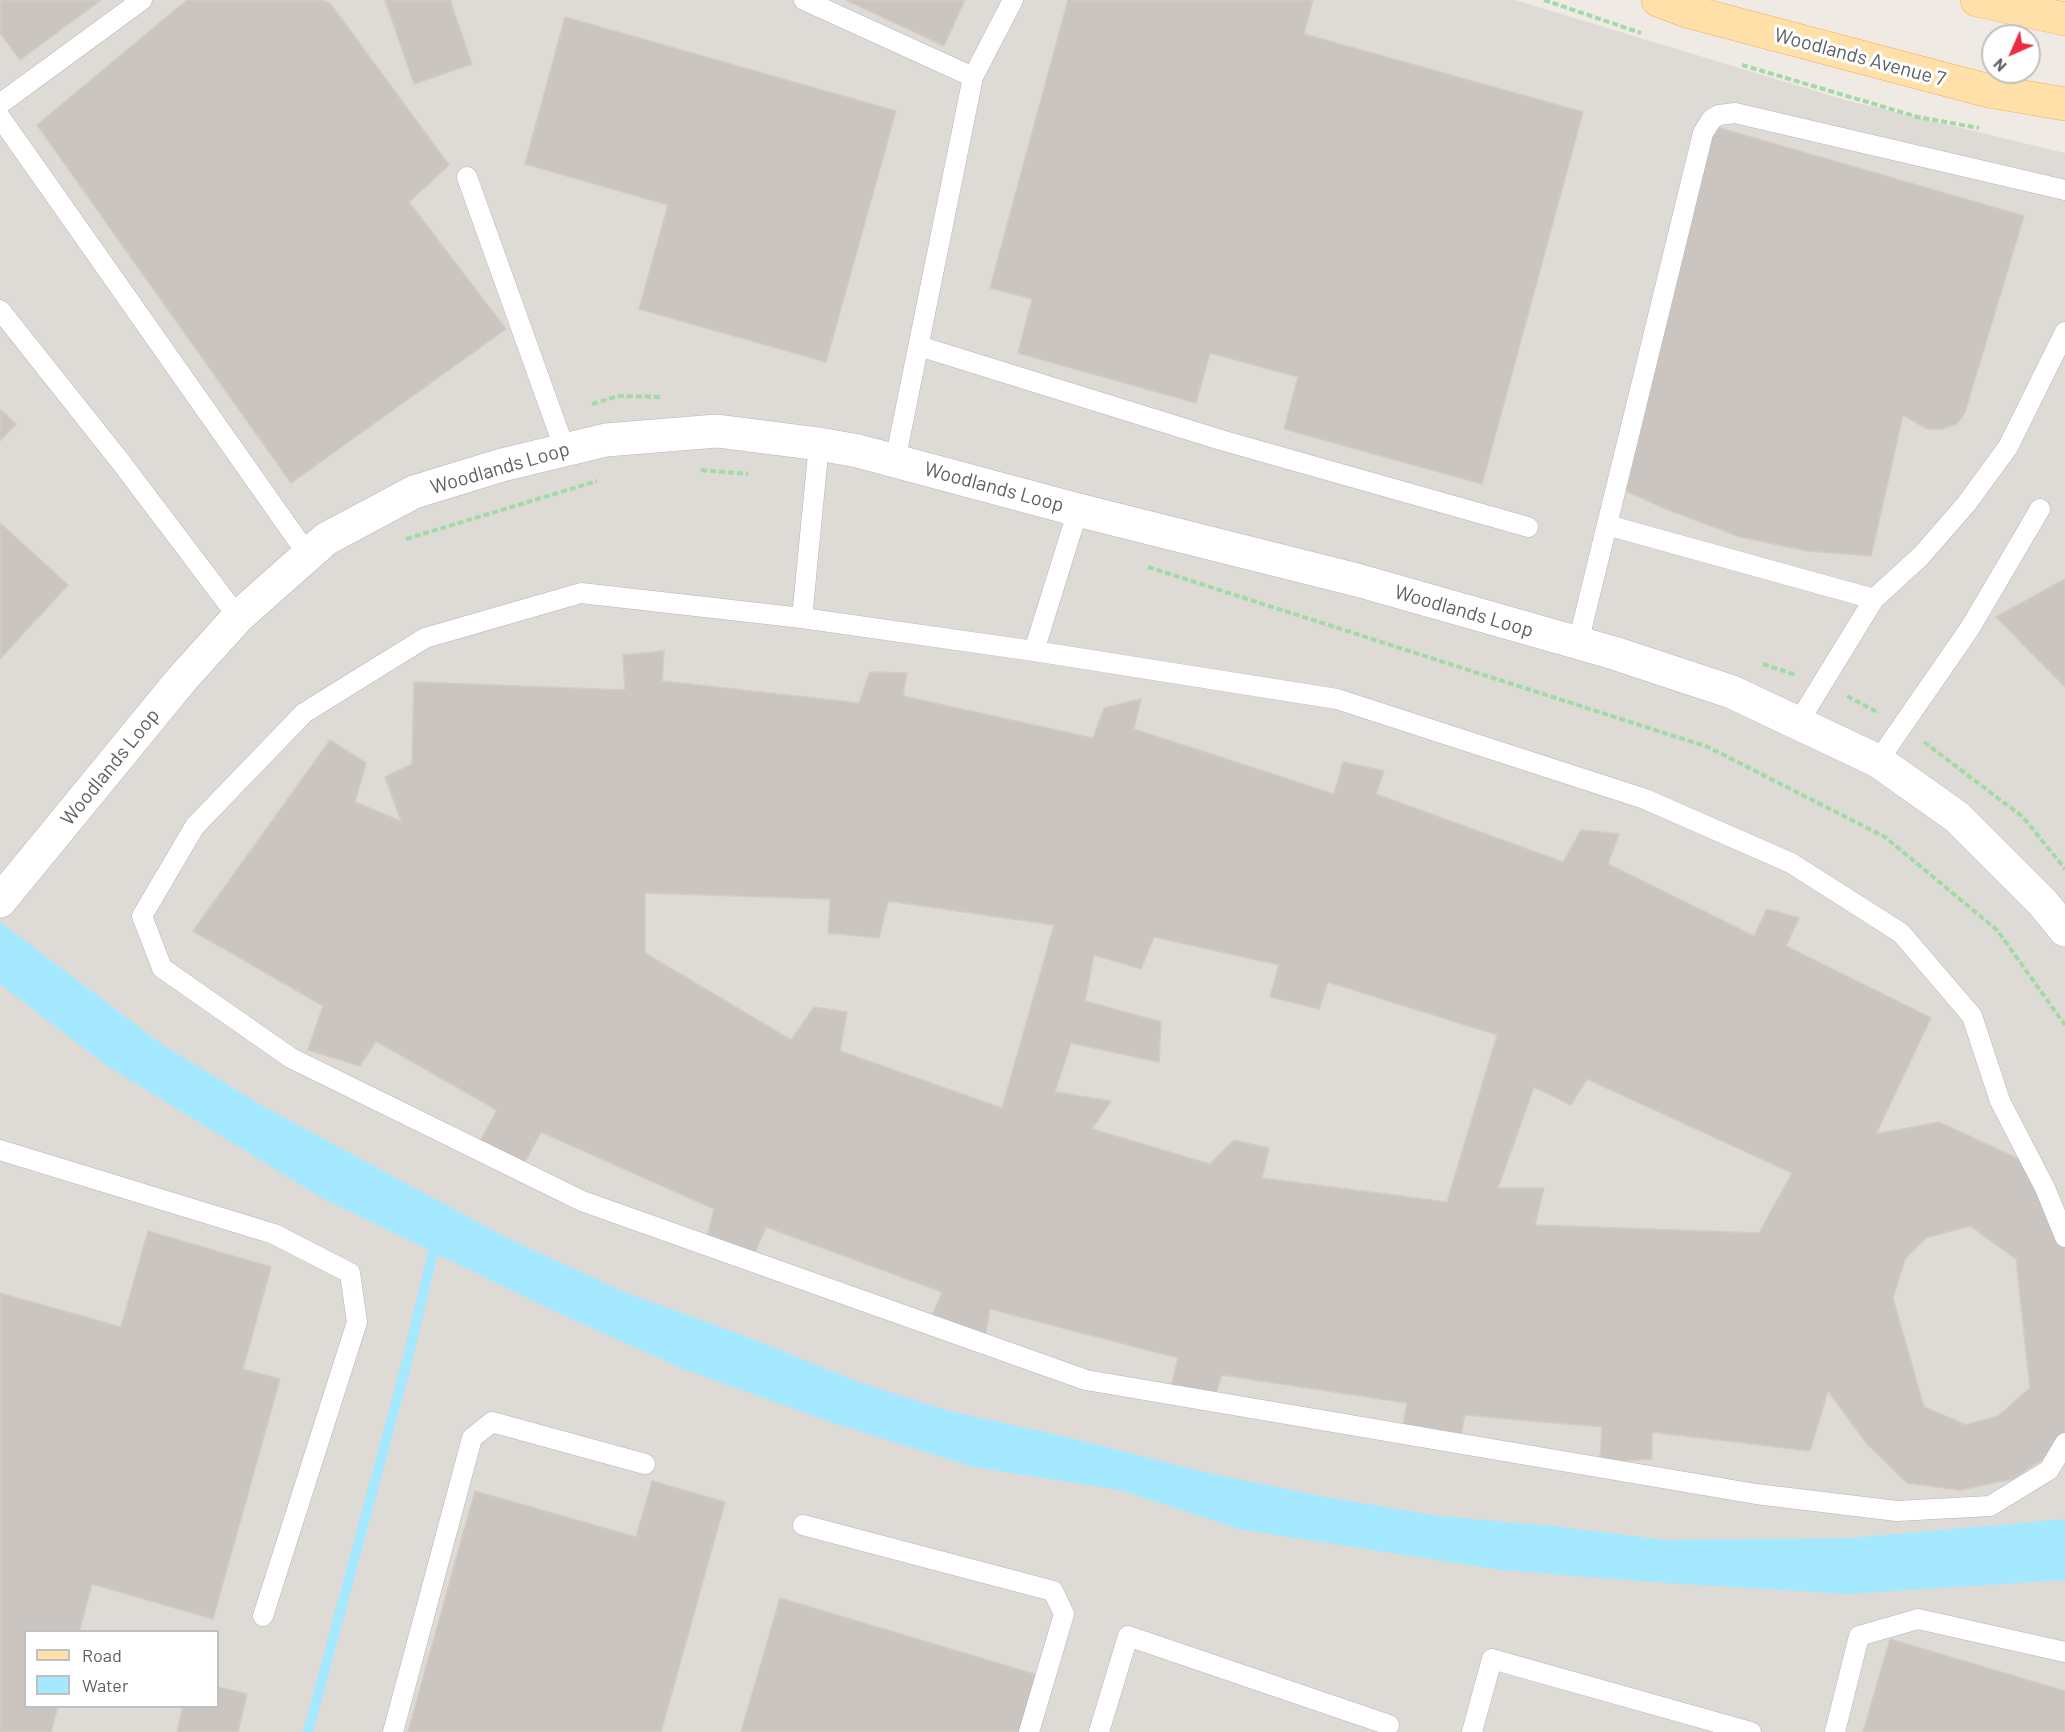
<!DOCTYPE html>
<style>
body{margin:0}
#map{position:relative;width:2065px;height:1732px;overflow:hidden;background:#efeae4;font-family:Barlow,sans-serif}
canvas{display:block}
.legend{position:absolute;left:24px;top:1630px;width:195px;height:78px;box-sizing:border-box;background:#fff;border:2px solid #bec0c1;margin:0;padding:8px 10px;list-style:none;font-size:18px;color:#5c6265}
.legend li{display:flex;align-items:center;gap:12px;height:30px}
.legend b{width:30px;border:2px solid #bec0c1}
.north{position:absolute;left:1981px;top:24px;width:60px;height:60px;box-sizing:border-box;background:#fff;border:2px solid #bec0c1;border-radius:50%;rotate:225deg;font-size:16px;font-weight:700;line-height:24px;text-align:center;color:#5c6265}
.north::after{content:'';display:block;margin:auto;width:21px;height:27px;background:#ee2b42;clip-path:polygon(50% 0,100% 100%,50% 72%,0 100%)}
</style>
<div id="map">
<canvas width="2065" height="1732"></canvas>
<ul class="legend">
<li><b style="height:8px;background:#ffe0a9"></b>Road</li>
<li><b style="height:16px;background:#a4e9ff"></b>Water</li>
</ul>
<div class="north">N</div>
</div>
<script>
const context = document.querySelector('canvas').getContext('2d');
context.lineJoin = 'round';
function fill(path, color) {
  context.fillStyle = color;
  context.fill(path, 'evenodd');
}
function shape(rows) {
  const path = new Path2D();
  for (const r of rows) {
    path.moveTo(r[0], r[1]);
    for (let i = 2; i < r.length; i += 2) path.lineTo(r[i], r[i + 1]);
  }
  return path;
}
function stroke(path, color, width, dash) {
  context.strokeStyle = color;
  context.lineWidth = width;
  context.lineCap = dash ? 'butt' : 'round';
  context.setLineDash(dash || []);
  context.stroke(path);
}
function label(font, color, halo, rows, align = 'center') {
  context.font = font + ' Barlow,sans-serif';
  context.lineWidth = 6;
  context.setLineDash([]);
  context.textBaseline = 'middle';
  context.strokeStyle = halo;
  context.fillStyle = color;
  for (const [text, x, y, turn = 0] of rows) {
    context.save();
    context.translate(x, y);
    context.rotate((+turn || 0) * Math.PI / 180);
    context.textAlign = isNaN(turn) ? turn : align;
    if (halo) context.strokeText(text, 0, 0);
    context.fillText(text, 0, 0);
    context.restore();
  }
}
const industrial = shape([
 [0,0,1515,0,1845,100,2065,153,2065,1732,0,1732],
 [26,1632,218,1632,218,1706,26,1706]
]);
const water = shape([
 [0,922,163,1045,261,1105,511,1240,629,1294,745,1336,861,1383,949,1411,1067,1437,1204,1472,1315,1495,1438,1516,1553,1526,1665,1540,1852,1538,2065,1519,2065,1580,1847,1594,1650,1582,1501,1570,1243,1530,1120,1490,973,1467,824,1420,681,1368,556,1312,322,1198,106,1065,0,984]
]);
const stream = shape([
 [308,1732,405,1369,433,1253]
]);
const building = shape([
 [0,0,101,0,20,60,0,33,0,0],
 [187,0,321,0,330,3,449,165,409,202,506,329,291,483,37,125,187,0],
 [385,0,450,0,472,64,414,84,385,0],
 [846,0,965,0,944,46,846,0],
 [1068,0,1313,0,1304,34,1583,112,1482,484,1284,429,1298,377,1210,353,1196,403,1018,353,1032,299,990,288,1068,0],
 [565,17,896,111,826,362,639,309,668,205,525,164,565,17],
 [1713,126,2024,216,1965,412,1957,424,1941,429,1927,429,1903,415,1871,556,1808,551,1740,537,1666,509,1617,487,1713,126],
 [0,409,16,424,0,441,0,409],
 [0,523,68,585,0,659,0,523],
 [2065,579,2065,687,1996,617,2065,579],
 [664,651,662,681,859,703,870,672,907,673,903,696,1093,738,1104,708,1141,699,1134,729,1334,794,1343,762,1384,771,1376,794,1563,862,1581,830,1619,834,1608,864,1754,936,1767,909,1799,918,1786,946,1931,1018,1876,1134,1939,1122,2032,1165,2065,1215,2065,1437,2055,1451,2013,1479,1960,1490,1907,1483,1867,1444,1828,1391,1810,1451,1652,1432,1652,1459,1600,1462,1602,1427,1465,1415,1458,1449,1400,1442,1407,1403,1222,1375,1213,1402,1170,1390,1178,1358,990,1309,984,1344,925,1332,942,1292,766,1227,752,1260,706,1241,714,1209,541,1132,525,1162,480,1141,497,1110,376,1041,360,1066,308,1050,323,1006,193,931,330,740,366,763,355,802,401,821,385,777,412,764,414,682,625,690,623,655,664,651],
 [645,893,830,899,828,933,879,938,888,901,1054,925,1002,1108,840,1051,847,1012,814,1007,791,1040,645,953,645,893],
 [1154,937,1279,965,1270,997,1319,1009,1328,982,1497,1035,1447,1202,1262,1178,1269,1148,1234,1140,1210,1164,1092,1129,1111,1101,1055,1092,1071,1043,1159,1062,1161,1022,1085,1001,1094,955,1141,969,1154,937],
 [1587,1079,1792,1173,1759,1233,1535,1225,1544,1188,1498,1188,1534,1087,1571,1105,1587,1079],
 [1970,1226,2016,1259,2030,1388,1998,1416,1966,1425,1924,1407,1893,1298,1905,1259,1926,1238,1970,1226],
 [148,1231,271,1267,243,1369,280,1379,213,1619,92,1584,79,1632,26,1632,26,1706,58,1706,51,1732,0,1732,0,1293,121,1327,148,1231],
 [652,1481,725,1502,661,1732,408,1732,475,1491,636,1537,652,1481],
 [780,1598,1041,1676,1024,1732,741,1732,780,1598],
 [1890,1639,2065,1691,2065,1732,1863,1732,1890,1639],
 [218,1687,247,1694,238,1732,177,1732,183,1706,218,1706,218,1687]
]);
const path = shape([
 [1544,0,1641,33],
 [1742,65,1918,117,1979,128],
 [592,404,618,396,661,397],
 [701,470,748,474],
 [406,539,597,481],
 [1148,567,1708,747,1885,837,1997,930,2065,1025],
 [1763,664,1796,675],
 [1847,696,1877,712],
 [1924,742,2023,817,2065,869]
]);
const lane = shape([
 [804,0,973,77],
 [0,104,142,0],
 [0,117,308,555],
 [467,177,565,450],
 [0,310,120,461,238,617],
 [919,346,1221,440,1528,527],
 [895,461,973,77,1013,0],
 [1607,525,1874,599],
 [802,618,819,444],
 [1578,643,1703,133,1712,119,1719,115,1735,113,2065,190],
 [1034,651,1078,510],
 [1798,723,1874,599,1921,556,1967,503,2008,447,2065,332],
 [1878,761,1970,628,2040,509],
 [0,1150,274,1234,350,1273,357,1322,263,1616],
 [2065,1237,2045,1188,2000,1101,1972,1016,1901,933,1791,863,1645,799,1337,699,1034,651,802,618,581,593,425,638,304,713,195,826,142,916,162,968,291,1058,582,1201,1086,1380,1756,1494,1897,1511,1990,1506,2049,1470,2065,1443],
 [803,1525,1053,1591,1064,1614,1029,1732],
 [393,1732,472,1438,492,1422,645,1464],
 [1099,1732,1128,1636,1389,1725],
 [1472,1732,1492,1659,1751,1732],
 [1835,1732,1859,1636,1918,1619,2065,1652]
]);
const street = shape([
 [0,901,182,679,238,617,326,539,414,492,502,465,606,440,717,431,819,444,858,451,1078,510,1357,580,1614,653,1732,692,1878,761,1957,817,2043,903,2065,930]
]);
const primary = shape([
 [1658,0,1687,11,1989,91,2065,104],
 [1977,0,2065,19]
]);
const streetNames = [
 ["Woodlands Avenue 7",1860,57,15],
 ["Woodlands Loop",500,468,-16],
 ["Woodlands Loop",994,487,15],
 ["Woodlands Loop",1464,611,16],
 ["Woodlands Loop",110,767,-51]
];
fill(industrial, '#dedad6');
fill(water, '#a4e9ff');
stroke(stream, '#a4e9ff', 10);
fill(building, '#cac5c0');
stroke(building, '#d4cbc2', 1.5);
stroke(lane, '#b2b6b9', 21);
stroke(street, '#b2b6b9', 34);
stroke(primary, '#f6aa56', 34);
stroke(path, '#a2daa6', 4, [6, 3]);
stroke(lane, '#fff', 20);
stroke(street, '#fff', 33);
stroke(primary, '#ffe0a9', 33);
label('20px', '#5c6265', '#fff', streetNames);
</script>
